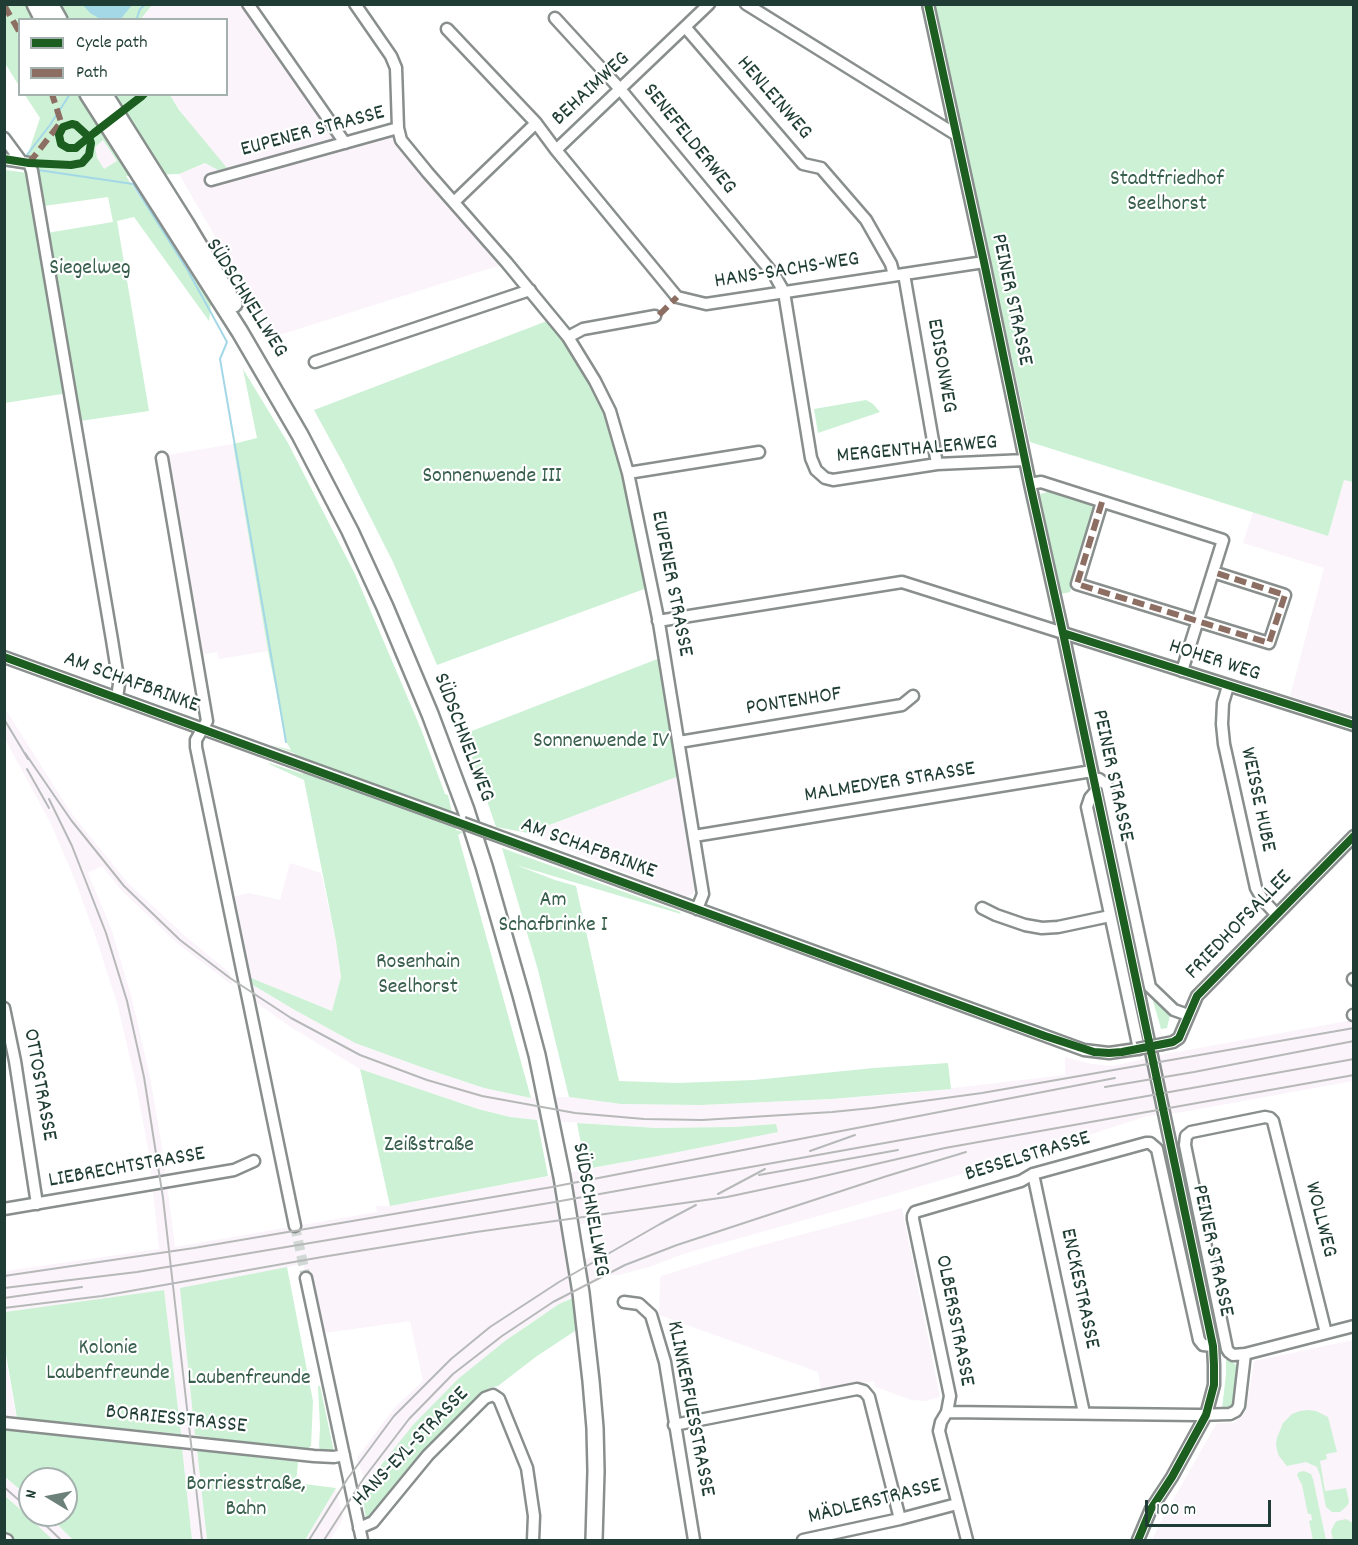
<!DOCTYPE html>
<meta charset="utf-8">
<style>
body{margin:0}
#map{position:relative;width:1358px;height:1545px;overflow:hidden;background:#fff;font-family:Dekko,sans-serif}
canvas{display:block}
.frame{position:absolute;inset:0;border:6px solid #1f3d34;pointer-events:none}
.legend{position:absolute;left:18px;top:18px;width:210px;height:78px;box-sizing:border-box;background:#fff;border:2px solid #a5b1ae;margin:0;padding:8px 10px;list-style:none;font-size:18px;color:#1f3d34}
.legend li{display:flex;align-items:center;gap:12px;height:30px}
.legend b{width:30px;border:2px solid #a5b1ae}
.north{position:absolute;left:18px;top:1467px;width:60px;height:60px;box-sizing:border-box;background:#fff;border:2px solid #a5b1ae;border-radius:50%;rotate:280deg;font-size:16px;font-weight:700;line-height:24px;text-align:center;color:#1f3d34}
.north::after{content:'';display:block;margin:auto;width:21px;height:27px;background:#6d817b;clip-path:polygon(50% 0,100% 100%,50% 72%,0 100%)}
.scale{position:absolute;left:1145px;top:1500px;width:126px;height:27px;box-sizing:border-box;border:3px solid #1f3d34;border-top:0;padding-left:8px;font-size:18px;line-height:21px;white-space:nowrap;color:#1f3d34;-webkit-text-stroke:4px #fff;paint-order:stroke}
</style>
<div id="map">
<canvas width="1358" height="1545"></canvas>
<div class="frame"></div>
<ul class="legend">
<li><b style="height:8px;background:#1b5e20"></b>Cycle path</li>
<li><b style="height:8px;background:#8d6e63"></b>Path</li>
</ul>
<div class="north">N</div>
<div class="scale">100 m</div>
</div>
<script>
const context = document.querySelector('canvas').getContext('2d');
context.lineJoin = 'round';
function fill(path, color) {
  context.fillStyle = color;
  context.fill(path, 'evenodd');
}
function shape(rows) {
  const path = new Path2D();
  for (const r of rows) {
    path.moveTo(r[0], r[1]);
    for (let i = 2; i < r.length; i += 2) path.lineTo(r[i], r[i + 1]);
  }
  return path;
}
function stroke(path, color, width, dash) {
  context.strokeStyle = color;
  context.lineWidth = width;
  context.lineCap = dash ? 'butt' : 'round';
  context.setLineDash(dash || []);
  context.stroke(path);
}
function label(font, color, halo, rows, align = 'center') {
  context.font = font + ' Dekko,sans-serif';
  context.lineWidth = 4.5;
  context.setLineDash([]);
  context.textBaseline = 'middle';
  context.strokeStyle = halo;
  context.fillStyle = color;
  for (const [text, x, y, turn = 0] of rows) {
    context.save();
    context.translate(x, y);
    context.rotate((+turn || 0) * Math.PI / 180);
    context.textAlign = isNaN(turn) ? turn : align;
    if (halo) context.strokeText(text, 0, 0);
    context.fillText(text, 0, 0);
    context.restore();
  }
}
const built = shape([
 [152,5,248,5,345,142,398,128,401,140,507,263,273,337,179,174,206,163,218,170,170,95,226,94,226,20,141,20],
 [103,140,117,162,104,169,97,158,94,147],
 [233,444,268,651,219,659,217,652,201,655,167,455],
 [1344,480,1353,482,1354,700,1350,715,1290,696,1324,568,1243,543,1253,512,1328,536],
 [4,707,71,813,128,883,184,935,230,973,232,985,177,943,121,890,102,866,88,873,112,931,132,999,150,1077,163,1153,175,1247,377,1212,376,1206,390,1206,658,1156,777,1131,776,1124,733,1127,656,1128,537,1120,510,1117,478,1109,360,1069,289,1026,257,1003,253,985,293,1009,355,1043,424,1068,484,1088,531,1098,569,1097,621,1104,701,1105,831,1099,911,1093,1065,1075,1065,1057,1092,1064,1112,1066,1171,1053,1353,1020,1353,1081,1183,1112,1147,1116,1037,1152,836,1211,683,1254,649,1267,619,1275,606,1275,527,1325,459,1379,378,1467,366,1484,357,1458,395,1407,423,1381,410,1321,318,1334,303,1264,181,1288,195,1435,181,1434,164,1290,5,1312,5,1271,159,1249,149,1154,135,1079,117,1003,96,938,75,880,51,824,5,739],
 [597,1222,602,1250,571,1268,567,1226],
 [679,776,697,886,693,894,685,897,528,833],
 [290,863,321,873,336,941,341,977,332,1011,251,978,233,897,249,893,280,900],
 [902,1208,940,1397,925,1401,911,1400,876,1387,874,1381,821,1390,818,1372,659,1315,660,1280,661,1276,751,1248],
 [1353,1340,1353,1540,1152,1540,1160,1523,1215,1426,1218,1423,1233,1423,1243,1416,1246,1410,1254,1361],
 [4,1349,15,1410,17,1418,5,1416],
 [182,1448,197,1450,207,1540,192,1540],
 [4,1477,30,1498,30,1515,48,1515,73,1540,53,1540,5,1495],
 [336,1488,343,1519,330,1540,305,1540]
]);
const green = shape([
 [5,5,152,5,141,19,20,20,19,86,5,63],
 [935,5,1353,5,1353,482,1344,480,1328,536,1030,442],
 [25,95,170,95,179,110,227,168,218,170,205,163,179,174,126,176,211,304,209,321,134,217,117,221,149,411,80,421,47,233,113,222,108,197,44,206,38,176,31,159,27,157,40,118],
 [103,140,117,161,104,169,97,158,95,147],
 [5,170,28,173,68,393,5,403],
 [547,321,559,335,585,372,606,417,622,477,647,588,437,665,393,562,344,465,314,410],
 [243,369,288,443,355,574,421,729,445,794,448,795,456,830,463,832,458,835,531,1098,484,1088,424,1068,355,1043,293,1009,253,985,251,978,332,1011,341,977,336,941,304,780,269,764,269,763,303,774,301,765,294,753,271,745,291,750,287,743,268,651,233,444,257,438],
 [866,400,873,404,880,412,818,433,814,409],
 [1051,491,1097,506,1070,592,1061,594,1040,494],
 [660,658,679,776,528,833,496,827,464,734],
 [502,848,680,912,681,914,516,865,555,880,576,886,619,1081,678,1083,754,1080,874,1068,948,1063,951,1089,831,1099,701,1105,621,1104,569,1097,538,970],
 [1152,997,1170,1015,1167,1028,1161,1029],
 [360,1069,478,1109,510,1117,537,1120,548,1176,390,1206],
 [577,1123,656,1128,733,1127,776,1124,778,1132,658,1156,586,1169],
 [287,1267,313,1401,311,1446,304,1453,195,1435,180,1288],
 [164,1290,181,1434,17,1418,5,1349,5,1312],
 [575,1297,575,1331,537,1356,498,1386,489,1388,427,1451,369,1518,366,1518,362,1494,366,1484,413,1425,458,1379,505,1341,559,1304],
 [1226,1356,1237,1366,1239,1370,1236,1399,1231,1407,1222,1409,1226,1374],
 [318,1386,320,1386,334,1452,323,1452,319,1447,320,1427],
 [1308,1410,1316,1411,1328,1417,1337,1452,1326,1454,1327,1459,1320,1461,1325,1491,1346,1488,1349,1502,1347,1506,1340,1512,1332,1512,1326,1507,1320,1475,1317,1467,1306,1462,1287,1466,1279,1456,1277,1450,1276,1444,1277,1438,1283,1423,1292,1414,1300,1411],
 [4,1429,182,1448,192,1540,73,1540,48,1515,66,1515,66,1479,30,1479,30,1498,5,1477],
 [197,1450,298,1462,296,1483,336,1488,305,1540,207,1540],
 [1304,1471,1311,1474,1313,1479,1326,1540,1313,1540,1309,1521,1312,1520,1311,1514,1308,1514,1302,1485,1297,1475,1299,1472],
 [4,1495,21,1510,53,1540,7,1540,5,1539],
 [1346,1519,1353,1523,1353,1540,1333,1540,1331,1531,1335,1523,1337,1521]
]);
const water = shape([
 [83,5,132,5,120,20,100,19,90,13]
]);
const stream = shape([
 [135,20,137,18,140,9,146,4],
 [26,156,50,125,70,94],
 [4,166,15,167,17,165],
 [15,167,23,168],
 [38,170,133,184,187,269,227,342,220,359,286,742]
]);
const minorTunnel = shape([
 [295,1226,306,1278]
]);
const minor = shape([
 [248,4,345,143],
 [355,4,391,56,396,68,398,128,401,140,428,173,507,263,568,337,595,381,610,411,628,473,659,623,703,894,697,909],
 [746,4,955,134],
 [928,4,984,262,1030,484,1063,633,1213,1346,1214,1365,1214,1385,1206,1415,1172,1477,1151,1509,1138,1540],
 [555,18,620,89,775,276,784,292,811,458,816,470,825,478,833,480,937,464,1025,460],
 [686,28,803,164,821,168,866,220,891,264,894,275],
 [447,29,536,123],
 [4,138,21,161],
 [556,150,677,297,706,304,984,262],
 [4,159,29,163,32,171,112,640,119,684,117,698],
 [211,180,398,128],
 [454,202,536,123,556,150,709,4],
 [904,274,937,464],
 [568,337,583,329,655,316],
 [315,362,530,290],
 [162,458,207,721,196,740,196,747,295,1226],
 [628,473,759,452],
 [1030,484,1041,482,1223,540,1182,671],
 [1102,502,1077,584,1269,643,1285,595,1213,572],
 [658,621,902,582,1354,725],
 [4,657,463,823],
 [1228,686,1223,703,1222,724,1224,744,1256,888,1263,900,1276,914],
 [679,742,902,705,913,696],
 [1094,781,1099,779,1107,785,1150,987,1174,1010,1188,1015],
 [1096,791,1090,798,1087,807,1139,1049],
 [490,833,1084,1050,1109,1053,1137,1049],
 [694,836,1092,771],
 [982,908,996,915,1025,925,1042,928,1058,927,1110,916],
 [1353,979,1354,980],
 [4,1008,15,1061,37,1204],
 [1353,1015,1354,1015],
 [1163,1044,1173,1042,1179,1038,1197,996,1354,836],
 [1033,1174,1084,1413],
 [4,1209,234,1170,254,1161],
 [306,1278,362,1540],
 [624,1302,639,1304,651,1315,665,1362,694,1540],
 [1326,1333,1273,1121,1270,1118,1265,1117,1191,1132,1186,1136,1185,1145,1227,1349,1229,1352,1233,1355,1245,1354,1354,1326],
 [947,1412,1197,1415,1230,1414,1236,1411,1239,1406,1245,1354],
 [4,1423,314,1456,334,1457,344,1455],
 [674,1425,857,1389,864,1391,869,1397,900,1519],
 [359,1528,373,1522,428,1455,485,1398,493,1395,499,1399,527,1468,534,1516,533,1540],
 [4,1539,7,1540],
 [803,1540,900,1519,957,1504],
 [967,1540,939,1431,941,1422,947,1412,950,1396,913,1219,913,1216,915,1212,1021,1181,1033,1174,1146,1143,1150,1143,1157,1149,1199,1340,1203,1345,1213,1346]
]);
const highway = shape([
 [35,4,43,20],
 [50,4,59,20],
 [88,94,240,332,300,435,350,531,385,607,430,714,466,810,484,866,521,995,537,1055,562,1177,581,1293,591,1381,595,1428,596,1471,594,1540],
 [104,94,186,224,234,304]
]);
const rail = shape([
 [4,719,28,759],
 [25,753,71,820,124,886,180,940,230,978,291,1018,360,1055,427,1080,482,1096,575,1113,644,1119,702,1120,832,1112,872,1108,982,1093,1354,1028],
 [27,769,49,808],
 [49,799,72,846,106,933,127,1001,144,1077,163,1198,202,1540],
 [1105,1087,1194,1072,1354,1041],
 [810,1151,855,1135],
 [759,1175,898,1150],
 [718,1194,765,1169],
 [4,1276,194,1248,552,1187,1115,1078],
 [4,1288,137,1272,555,1202,1354,1059],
 [4,1298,82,1287],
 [4,1308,102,1296,322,1257,476,1232,727,1197,807,1180,945,1148,1354,1075],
 [4,1487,30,1510],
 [35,1515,61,1540],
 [309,1540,348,1478,394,1416,451,1359,490,1327,559,1282,660,1224,696,1205],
 [324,1540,364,1478,409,1419,453,1374,502,1336,553,1302,625,1265,677,1245,887,1176,966,1152]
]);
const minorBridge = shape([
 [463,823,490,833],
 [1137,1049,1163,1044]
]);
const quiet = shape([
 [4,5,20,33],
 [29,163,61,122,52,94],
 [659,315,677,297],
 [1102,502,1077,584,1269,643,1285,595,1213,572]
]);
const cycleway = shape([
 [928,4,984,262,1030,484,1063,633,1213,1346,1214,1365,1214,1385,1206,1415,1172,1477,1151,1509,1138,1540],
 [4,159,29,163,71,165,82,163,89,155,91,143,89,137,76,125,72,124,63,127,59,135,61,144,68,148,76,148,78,146,94,133,142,96,144,94],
 [1063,633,1354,725],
 [4,657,1045,1036,1094,1052,1109,1053,1122,1052,1173,1042,1179,1038,1197,996,1354,836]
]);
const streetNames = [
 ["BEHAIMWEG",592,90,-43],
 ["HENLEINWEG",773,99,49],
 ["EUPENER STRASSE",313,133,-15],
 ["SENEFELDERWEG",688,140,51],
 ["HANS-SACHS-WEG",787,272,-9],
 ["SÜDSCHNELLWEG",245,299,58],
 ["PEINER STRASSE",1010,300,78],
 ["EDISONWEG",940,366,80],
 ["MERGENTHALERWEG",917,451,-5],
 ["EUPENER STRASSE",670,584,79],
 ["HOHER WEG",1214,662,18],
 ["AM SCHAFBRINKE",131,684,20],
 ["PONTENHOF",794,703,-9],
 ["SÜDSCHNELLWEG",462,738,69],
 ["PEINER STRASSE",1111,776,78],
 ["MALMEDYER STRASSE",890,784,-9],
 ["WEISSE HUBE",1256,800,78],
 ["AM SCHAFBRINKE",588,850,20],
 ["FRIEDHOFSALLEE",1240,926,-46],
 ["OTTOSTRASSE",38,1085,80],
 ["BESSELSTRASSE",1028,1158,-17],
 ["LIEBRECHTSTRASSE",127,1169,-10],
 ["SÜDSCHNELLWEG",589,1210,80],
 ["WOLLWEG",1319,1220,76],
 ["PEINER STRASSE",1211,1251,78],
 ["ENCKESTRASSE",1078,1289,78],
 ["OLBERSSTRASSE",953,1321,79],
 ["KLINKERFUESSTRASSE",689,1409,79],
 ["BORRIESSTRASSE",176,1421,6],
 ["HANS-EYL-STRASSE",412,1448,-46],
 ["MÄDLERSTRASSE",875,1503,-14]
];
const parkNames = [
 ["Stadtfriedhof",1167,181],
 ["Seelhorst",1167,206],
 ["Siegelweg",90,270],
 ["Sonnenwende III",492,478],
 ["Sonnenwende IV",601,743],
 ["Am",553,902],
 ["Schafbrinke I",553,927],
 ["Rosenhain",418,964],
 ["Seelhorst",418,989],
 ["Zeißstraße",429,1147],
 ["Kolonie",108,1350],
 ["Laubenfreunde",108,1375],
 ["Laubenfreunde",249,1380],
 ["Borriesstraße,",246,1486],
 ["Bahn",246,1511]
];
fill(built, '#fbf4fb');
fill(green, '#ccf1d5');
fill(water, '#a4d8e7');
stroke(stream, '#a4d8e7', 2);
stroke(minorTunnel, '#d2d8d6', 10, [10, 5]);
stroke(minor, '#898f8d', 15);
stroke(highway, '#898f8d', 20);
stroke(minor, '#fff', 10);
stroke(highway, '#fff', 15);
stroke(rail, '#b6b9b8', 2);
stroke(minorBridge, '#898f8d', 15, []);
stroke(minorBridge, '#fff', 10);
stroke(quiet, '#8d6e63', 6, [12, 6]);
stroke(cycleway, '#1b5e20', 8);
label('22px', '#1f3d34', '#fff', streetNames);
label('22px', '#395f4d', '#fff', parkNames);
</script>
